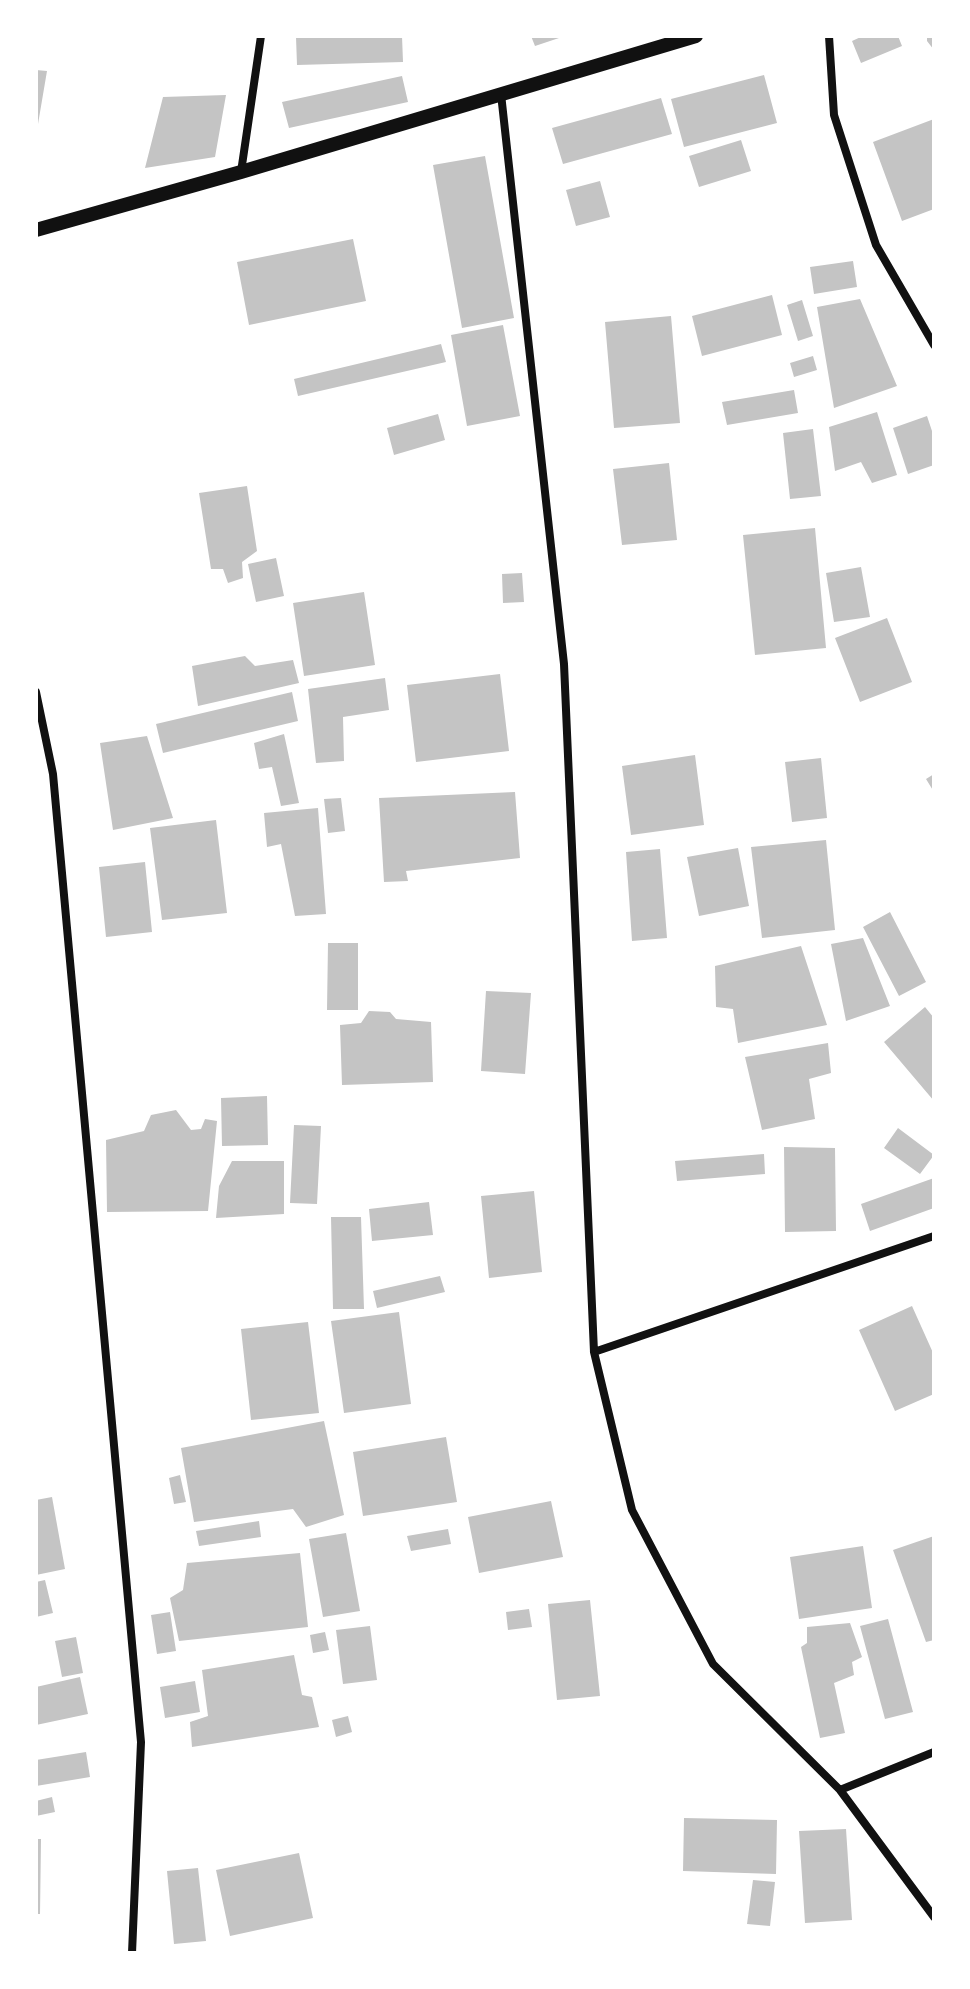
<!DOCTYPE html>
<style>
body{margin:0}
#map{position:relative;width:970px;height:1989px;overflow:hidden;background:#fff;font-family:Manrope,sans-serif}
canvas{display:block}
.frame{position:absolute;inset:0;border:38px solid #fff;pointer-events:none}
</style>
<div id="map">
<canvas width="970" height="1989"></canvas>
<div class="frame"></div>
</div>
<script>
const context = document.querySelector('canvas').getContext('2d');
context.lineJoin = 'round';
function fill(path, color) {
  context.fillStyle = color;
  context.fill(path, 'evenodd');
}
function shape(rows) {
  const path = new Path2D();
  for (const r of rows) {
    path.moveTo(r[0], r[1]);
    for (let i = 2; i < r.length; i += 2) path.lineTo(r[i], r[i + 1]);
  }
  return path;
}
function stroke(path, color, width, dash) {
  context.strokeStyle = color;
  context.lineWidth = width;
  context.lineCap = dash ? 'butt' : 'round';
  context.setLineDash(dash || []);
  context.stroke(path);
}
const building = shape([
 [349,36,402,36,403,62,297,65,296,37],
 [531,36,558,36,559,38,535,46],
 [863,36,898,36,902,46,861,63,852,41],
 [927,36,934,36,934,50,927,41],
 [36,70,47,71,38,124,36,124],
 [764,75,777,123,684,147,671,99],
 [402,76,408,102,289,128,282,102],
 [226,95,215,157,145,168,163,97],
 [661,98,672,134,563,164,552,128],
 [934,119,934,209,902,221,873,142],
 [741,140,751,171,699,187,689,156],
 [485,156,514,318,462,328,433,165],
 [600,181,610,217,576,226,566,190],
 [353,239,366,301,249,325,237,262],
 [853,261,857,287,814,294,810,267],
 [772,295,782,335,702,356,692,316],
 [860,299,897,386,834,408,817,307],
 [802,300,813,336,798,341,787,305],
 [671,316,680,423,614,428,605,322],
 [503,325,520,416,467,426,451,335],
 [441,344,446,362,298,396,294,379],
 [813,356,817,370,794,377,790,363],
 [794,390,798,413,727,425,722,402],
 [877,412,897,475,872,483,861,462,835,471,829,427],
 [438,414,445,440,394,455,387,428],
 [927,416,934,437,934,465,908,474,893,428],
 [813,429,821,496,790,499,783,433],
 [669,463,677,540,622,545,613,469],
 [247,486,257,551,242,562,243,578,228,583,223,569,211,569,199,493],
 [815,528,826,648,755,655,743,535],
 [276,558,284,596,256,602,248,564],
 [861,567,870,617,834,622,826,573],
 [522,573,524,602,503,603,502,574],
 [364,592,375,665,304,676,293,603],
 [887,618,912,682,860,702,835,638],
 [245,656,255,666,293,660,299,683,198,706,192,666],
 [500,674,509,751,416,762,407,685],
 [385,678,389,710,343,717,344,761,316,763,308,689],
 [292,692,298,721,163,753,156,724],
 [284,734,299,803,281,806,272,767,259,769,254,743],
 [147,736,173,818,113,830,100,743],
 [695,755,704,825,631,835,622,766],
 [821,758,827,818,792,822,785,762],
 [934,774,934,792,926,779],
 [515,792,520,858,406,871,408,881,384,882,379,798],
 [341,798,345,831,328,833,324,799],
 [318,808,326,914,295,916,281,844,267,847,264,813],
 [216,820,227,913,162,920,150,828],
 [826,840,835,930,762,938,751,847],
 [738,848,749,906,699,916,687,857],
 [660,849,667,938,632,941,626,852],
 [145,862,152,932,106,937,99,867],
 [890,912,926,982,899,996,863,927],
 [863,938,890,1006,846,1021,831,944],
 [328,943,358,943,358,1010,327,1010],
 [801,946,827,1025,738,1043,733,1009,716,1007,715,966],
 [486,991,531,993,525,1074,481,1071],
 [925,1007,934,1018,934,1101,884,1042],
 [369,1011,390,1012,396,1019,431,1022,433,1082,342,1085,340,1025,361,1023],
 [828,1043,831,1073,809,1079,815,1119,762,1130,745,1057],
 [267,1096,268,1145,222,1146,221,1098],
 [176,1110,191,1130,201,1129,205,1119,217,1121,208,1211,107,1212,106,1140,144,1131,151,1115],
 [294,1125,321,1126,317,1204,290,1203],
 [898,1128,934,1155,920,1174,884,1148],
 [784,1147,835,1148,836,1231,785,1232],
 [764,1154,765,1174,677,1181,675,1161],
 [232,1161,284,1161,284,1214,216,1218,219,1186],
 [934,1178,934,1208,870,1231,861,1204],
 [534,1191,542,1272,489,1278,481,1196],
 [429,1202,433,1235,372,1241,369,1209],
 [331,1217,361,1217,364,1309,333,1309],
 [440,1276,445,1292,377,1308,373,1291],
 [912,1306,934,1355,934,1394,895,1411,859,1330],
 [399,1312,411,1404,344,1413,331,1321],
 [308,1322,319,1413,251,1420,241,1329],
 [324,1421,344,1515,306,1527,293,1509,194,1522,181,1448],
 [446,1437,457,1502,363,1516,353,1452],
 [180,1475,186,1502,174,1504,169,1478],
 [52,1497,65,1569,36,1575,36,1500],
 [551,1501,563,1557,479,1573,468,1517],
 [259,1521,261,1537,199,1546,196,1531],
 [448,1529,451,1544,411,1551,407,1536],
 [346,1533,360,1611,323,1617,309,1539],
 [934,1536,934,1640,926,1642,893,1550],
 [863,1546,872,1608,799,1619,790,1557],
 [300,1553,308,1627,179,1641,170,1598,183,1590,187,1563],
 [45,1580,53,1613,36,1617,36,1582],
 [590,1600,600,1696,557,1700,548,1604],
 [529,1609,532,1627,508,1630,506,1612],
 [170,1612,176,1651,157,1654,151,1615],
 [888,1619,913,1712,885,1719,860,1626],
 [850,1623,862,1657,852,1662,854,1675,834,1683,845,1733,820,1738,801,1647,807,1643,807,1627],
 [370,1626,377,1680,343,1684,336,1630],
 [325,1632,329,1650,313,1653,310,1635],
 [76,1637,83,1673,62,1677,55,1641],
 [294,1655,302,1695,312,1697,319,1727,192,1747,190,1722,208,1716,202,1670],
 [80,1677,88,1714,36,1725,36,1687],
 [195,1681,200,1712,165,1718,160,1687],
 [348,1716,352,1732,336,1737,332,1720],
 [86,1752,90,1777,36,1786,36,1760],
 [52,1797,55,1812,36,1816,36,1801],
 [684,1818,777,1820,776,1874,683,1871],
 [846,1829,852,1920,805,1923,799,1831],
 [36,1839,41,1839,40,1914,36,1914],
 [299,1853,313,1918,230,1936,216,1870],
 [198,1868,206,1941,174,1944,167,1871],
 [753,1880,775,1882,770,1926,747,1924]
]);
const minor = shape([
 [829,36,834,115,876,245,934,345],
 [501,94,564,664,594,1352,632,1510,713,1664,840,1790,934,1917],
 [241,172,261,36],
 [36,692,53,774,141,1742,132,1953],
 [594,1352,934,1236],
 [840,1790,934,1752]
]);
const tertiary = shape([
 [36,230,241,172,696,36]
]);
fill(building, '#c4c4c4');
stroke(minor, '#111', 8);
stroke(tertiary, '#111', 14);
</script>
